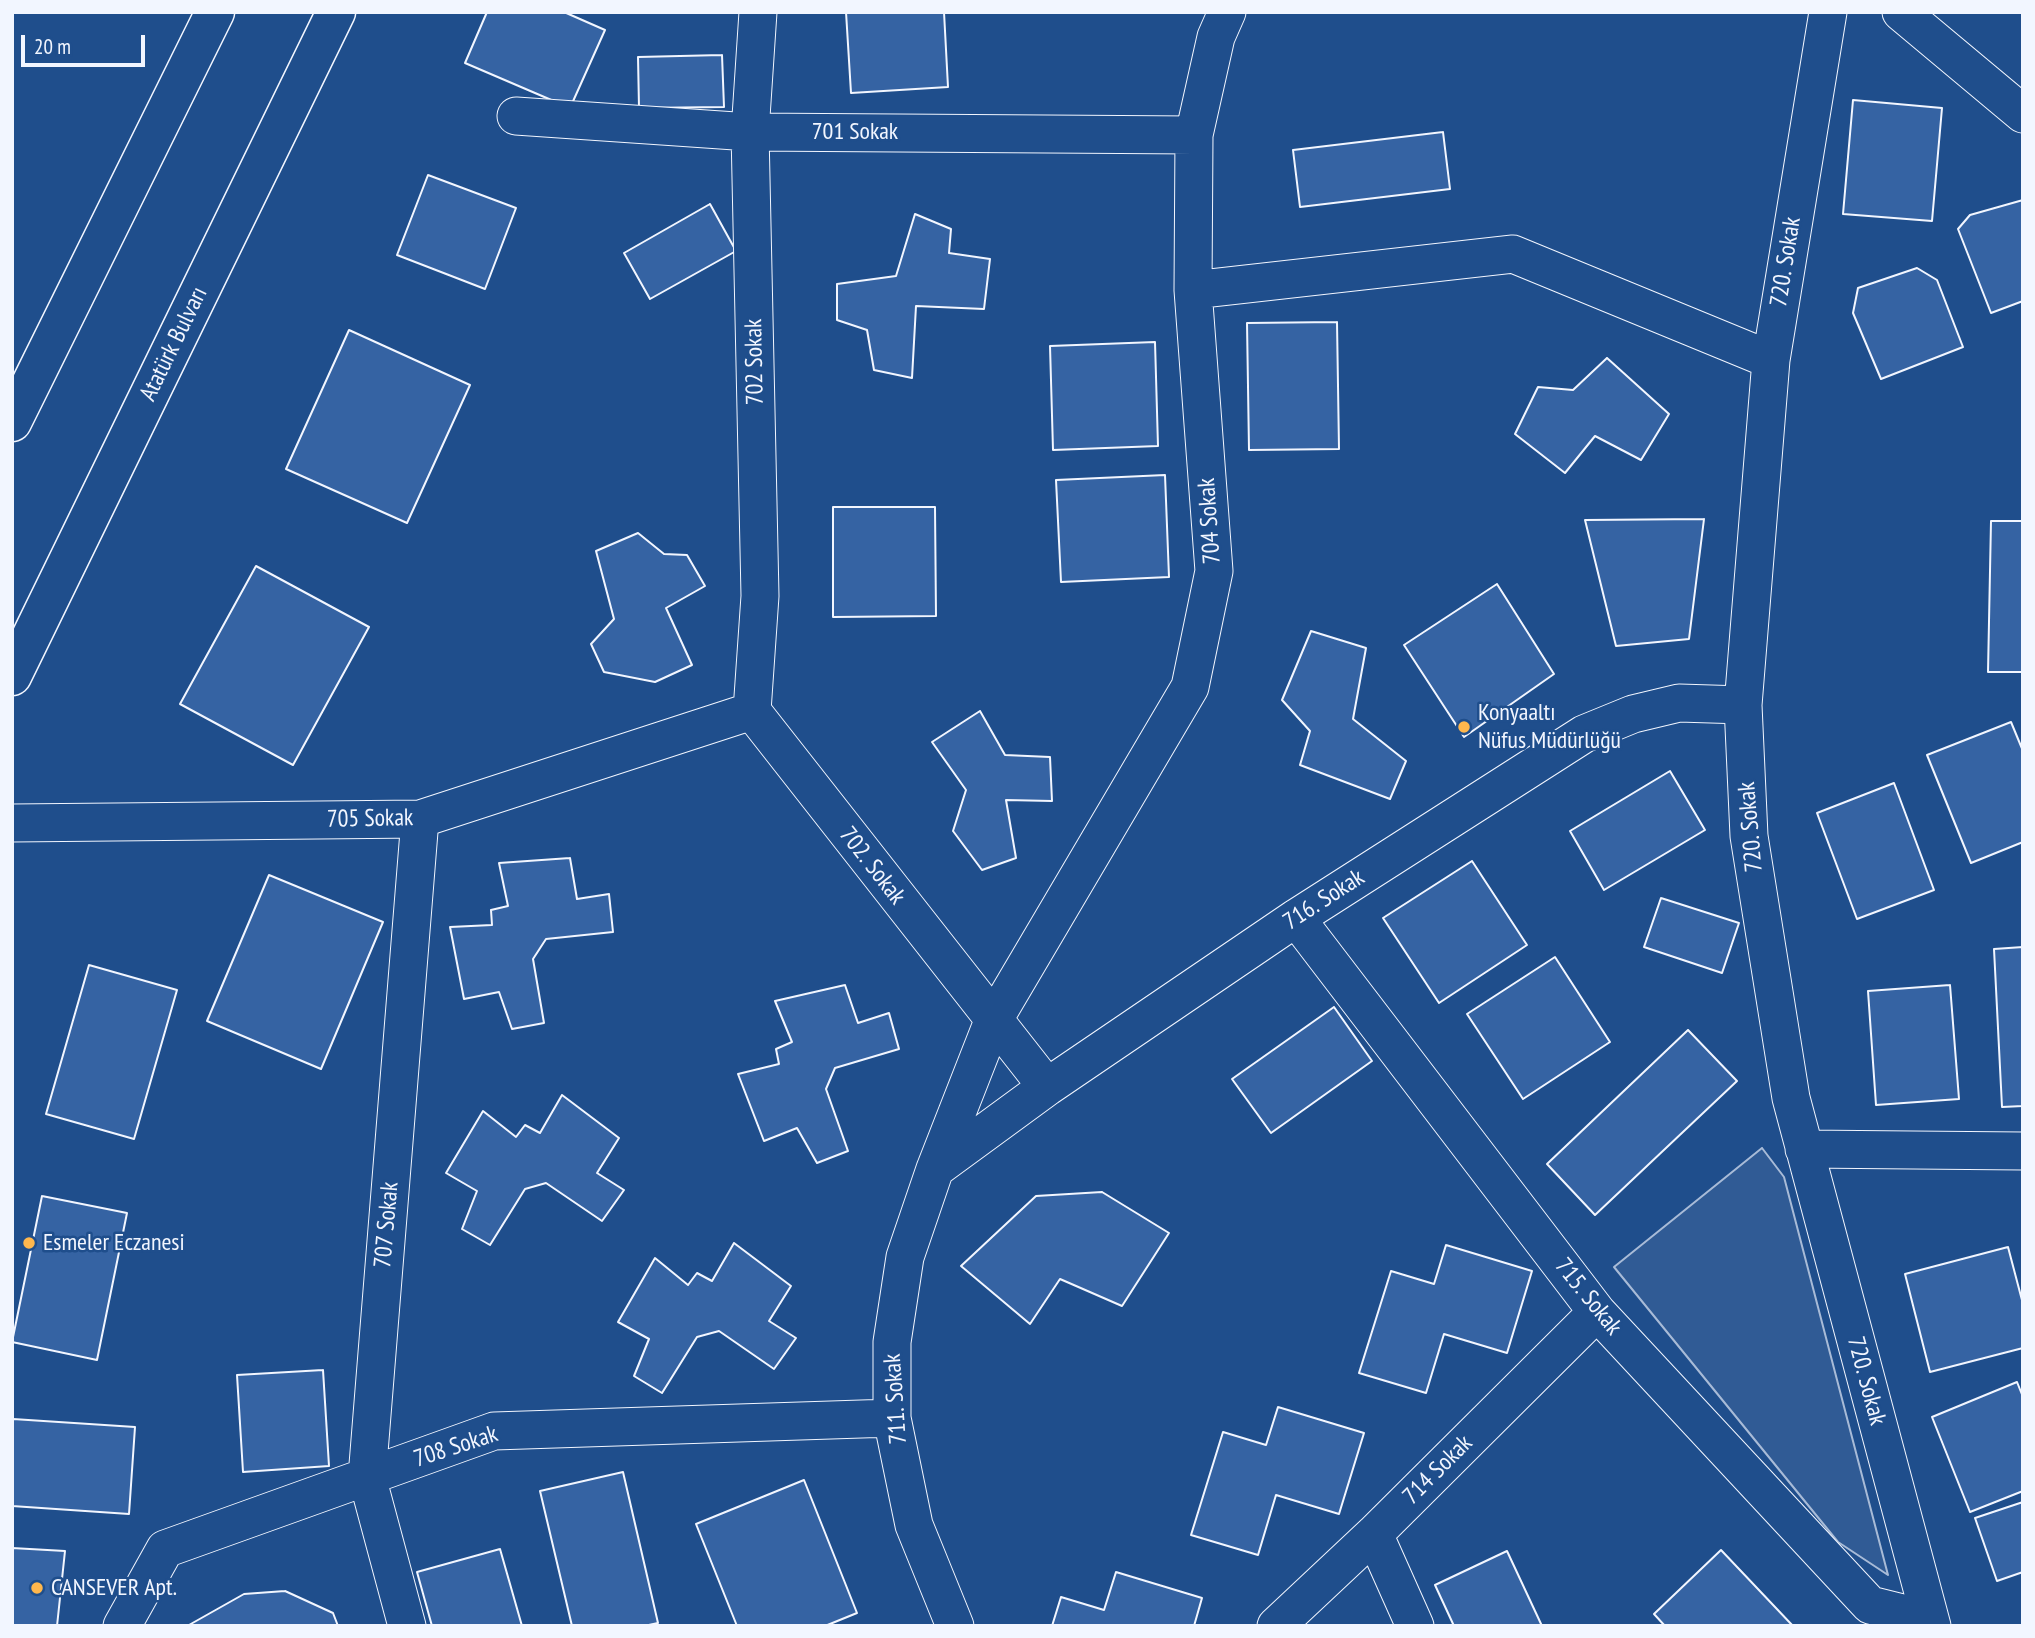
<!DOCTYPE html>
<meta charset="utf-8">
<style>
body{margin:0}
#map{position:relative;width:2035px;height:1638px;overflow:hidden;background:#1f4e8c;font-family:"PT Sans Narrow",sans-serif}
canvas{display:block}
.frame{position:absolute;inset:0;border:14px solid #f2f6ff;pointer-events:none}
.scale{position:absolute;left:21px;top:35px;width:124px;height:32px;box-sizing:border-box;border:4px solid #f2f6ff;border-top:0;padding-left:9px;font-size:21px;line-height:24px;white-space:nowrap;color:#f2f6ff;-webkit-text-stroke:5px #1f4e8c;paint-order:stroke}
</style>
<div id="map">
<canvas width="2035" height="1638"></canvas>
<div class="frame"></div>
<div class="scale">20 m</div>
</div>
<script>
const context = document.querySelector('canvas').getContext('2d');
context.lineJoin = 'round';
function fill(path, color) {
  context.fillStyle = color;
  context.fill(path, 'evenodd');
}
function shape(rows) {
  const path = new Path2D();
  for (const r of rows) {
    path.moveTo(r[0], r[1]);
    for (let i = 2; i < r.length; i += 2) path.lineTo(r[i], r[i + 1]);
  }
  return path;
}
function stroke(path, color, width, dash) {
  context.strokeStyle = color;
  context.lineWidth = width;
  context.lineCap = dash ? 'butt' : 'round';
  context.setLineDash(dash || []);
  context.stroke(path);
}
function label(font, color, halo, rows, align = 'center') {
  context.font = font + ' "PT Sans Narrow",sans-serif';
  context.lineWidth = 5;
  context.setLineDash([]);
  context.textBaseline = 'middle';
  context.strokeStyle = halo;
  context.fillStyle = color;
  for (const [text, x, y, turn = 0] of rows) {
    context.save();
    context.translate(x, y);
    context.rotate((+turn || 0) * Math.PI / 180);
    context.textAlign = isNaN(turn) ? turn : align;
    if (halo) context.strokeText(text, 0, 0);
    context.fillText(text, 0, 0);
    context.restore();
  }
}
const built = shape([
 [1762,1148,1784,1177,1888,1575,1838,1542,1614,1267,1762,1148]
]);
const building = shape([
 [487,12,564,12,605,30,570,108,465,63,487,12],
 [846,12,944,12,948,87,851,93,846,12],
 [722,55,724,107,639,108,638,57,722,55],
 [1853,100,1942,108,1932,221,1843,214,1853,100],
 [1443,132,1450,189,1300,207,1293,150,1443,132],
 [428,175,516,208,485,289,397,255,428,175],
 [2023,200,2023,301,1991,313,1958,229,1970,215,2023,200],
 [710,204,736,251,650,299,624,253,710,204],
 [915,214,951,229,949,253,990,259,984,309,916,306,912,378,874,370,867,330,837,320,837,284,896,276,915,214],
 [1917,268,1937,280,1963,347,1881,379,1853,313,1858,288,1917,268],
 [1337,322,1339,449,1249,450,1247,323,1337,322],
 [349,330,470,385,407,523,286,469,349,330],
 [1155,342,1158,446,1053,450,1050,346,1155,342],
 [1607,358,1669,414,1641,460,1595,436,1565,473,1515,434,1538,387,1573,390,1607,358],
 [1165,475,1169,577,1061,582,1056,480,1165,475],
 [833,507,935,507,936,616,833,617,833,507],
 [1704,519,1689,639,1616,646,1585,520,1704,519],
 [1991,521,2023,521,2023,672,1988,672,1991,521],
 [638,533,664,554,687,555,705,586,666,608,692,665,655,682,604,672,591,644,614,619,596,551,638,533],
 [256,566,369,627,293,765,180,704,256,566],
 [1497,584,1554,674,1464,737,1404,645,1497,584],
 [1311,631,1366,648,1353,719,1406,761,1390,799,1300,765,1310,731,1282,700,1311,631],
 [980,711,1005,755,1050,757,1052,801,1006,800,1016,858,982,870,953,831,966,790,932,742,980,711],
 [2011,722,2023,751,2023,842,1971,863,1927,755,2011,722],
 [1670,771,1705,830,1604,890,1570,831,1670,771],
 [1894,783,1934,890,1857,919,1817,813,1894,783],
 [570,858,577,899,609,894,613,932,546,939,533,959,544,1023,512,1029,499,992,464,999,450,927,492,925,491,910,508,906,499,863,570,858],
 [1472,861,1527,945,1439,1003,1383,918,1472,861],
 [269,875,383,922,321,1069,207,1021,269,875],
 [1661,898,1739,923,1722,973,1644,947,1661,898],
 [2023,947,2023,1106,2002,1107,1994,949,2023,947],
 [1555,957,1610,1042,1523,1099,1467,1014,1555,957],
 [89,965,177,990,134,1139,46,1114,89,965],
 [845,985,858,1023,889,1013,899,1049,835,1068,826,1089,848,1151,817,1163,797,1128,764,1141,738,1074,779,1064,776,1049,792,1042,775,1001,845,985],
 [1950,985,1959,1099,1876,1105,1868,991,1950,985],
 [1334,1007,1372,1061,1271,1133,1232,1079,1334,1007],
 [1688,1030,1737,1081,1595,1215,1547,1164,1688,1030],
 [562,1095,619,1138,597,1173,624,1190,602,1221,546,1183,525,1189,490,1245,462,1229,477,1191,446,1173,483,1111,516,1137,525,1125,540,1133,562,1095],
 [1102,1192,1169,1233,1122,1306,1060,1279,1030,1324,961,1266,1036,1196,1102,1192],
 [42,1196,127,1213,97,1360,12,1342,42,1196],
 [734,1243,791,1286,769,1321,796,1338,774,1369,719,1331,697,1337,662,1393,634,1376,649,1339,618,1322,655,1258,688,1285,697,1273,712,1281,734,1243],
 [1446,1245,1532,1271,1507,1353,1444,1334,1426,1393,1359,1373,1391,1271,1434,1284,1446,1245],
 [2008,1247,2023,1304,2023,1348,1930,1372,1905,1274,2008,1247],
 [323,1370,329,1466,243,1472,237,1375,323,1370],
 [2017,1382,2023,1397,2023,1491,1970,1512,1932,1417,2017,1382],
 [1278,1407,1364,1433,1339,1514,1276,1495,1258,1555,1191,1535,1223,1432,1266,1445,1278,1407],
 [13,1419,135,1427,129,1514,12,1506,13,1419],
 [623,1472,658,1623,644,1626,572,1626,540,1491,623,1472],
 [804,1480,857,1613,825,1626,737,1626,696,1524,804,1480],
 [2023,1502,2023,1572,1997,1581,1975,1518,2023,1502],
 [12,1548,65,1551,57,1626,12,1626,12,1548],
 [500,1549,522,1626,432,1626,417,1572,500,1549],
 [1721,1550,1793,1626,1665,1626,1654,1614,1721,1550],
 [1507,1551,1542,1626,1454,1626,1435,1585,1507,1551],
 [1116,1572,1202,1598,1194,1626,1052,1626,1061,1597,1104,1610,1116,1572],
 [285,1591,333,1613,338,1626,189,1625,244,1594,285,1591]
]);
const minor = shape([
 [1828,12,1771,360,1743,705,1749,836,1791,1098,1932,1626],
 [1901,12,2023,114],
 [516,116,750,132,1194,135],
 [1193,290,1513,254,1771,360],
 [752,711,760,596,750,132,758,12],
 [752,711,1047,1087],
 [12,823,420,819,752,711],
 [1296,918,1597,1312,1870,1605,1930,1620],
 [1804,1149,2023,1151],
 [935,1169,1047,1087,1296,918,1584,734,1633,714,1679,703,1743,705],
 [1374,1534,1415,1626],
 [122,1626,165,1549,494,1431,892,1418],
 [407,1626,367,1477,420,819],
 [955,1626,914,1525,892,1418,892,1342,905,1257,935,1169,993,1021,1190,687,1214,571,1193,290,1194,135,1216,37,1227,12],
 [1276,1626,1374,1534,1597,1312]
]);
const primary = shape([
 [12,422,215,12],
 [12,676,336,12]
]);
const markers = [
 [1464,727,7,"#ffb74d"],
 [29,1243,7,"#ffb74d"],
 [37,1588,7,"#ffb74d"]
];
const streetNames = [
 ["701 Sokak",855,132],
 ["720. Sokak",1786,262,-81],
 ["Atatürk Bulvarı",174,344,-64],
 ["702 Sokak",755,362,-91],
 ["704 Sokak",1210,521,-94],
 ["705 Sokak",370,819,-1],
 ["720. Sokak",1751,827,-95],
 ["702. Sokak",872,866,52],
 ["716. Sokak",1324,900,-33],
 ["707 Sokak",387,1225,-85],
 ["715. Sokak",1588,1297,51],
 ["720. Sokak",1866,1381,75],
 ["711. Sokak",896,1399,-94],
 ["708 Sokak",456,1447,-18],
 ["714 Sokak",1438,1470,-45]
];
const poiNames = [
 ["Konyaaltı",1478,713],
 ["Nüfus Müdürlüğü",1478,741],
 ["Esmeler Eczanesi",43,1243],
 ["CANSEVER Apt.",51,1588]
];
fill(built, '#305b95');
stroke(built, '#a8bbd7', 2);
fill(building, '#3563a3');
stroke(building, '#f2f6ff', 2);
stroke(minor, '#f2f6ff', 39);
stroke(primary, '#f2f6ff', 41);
stroke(minor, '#1f4e8c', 37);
stroke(primary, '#1f4e8c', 38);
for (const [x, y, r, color] of markers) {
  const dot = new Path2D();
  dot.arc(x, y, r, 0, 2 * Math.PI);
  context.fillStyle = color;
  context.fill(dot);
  stroke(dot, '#1f4e8c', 2.5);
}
label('24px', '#f2f6ff', '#1f4e8c', streetNames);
label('24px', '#f2f6ff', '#1f4e8c', poiNames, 'left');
</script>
